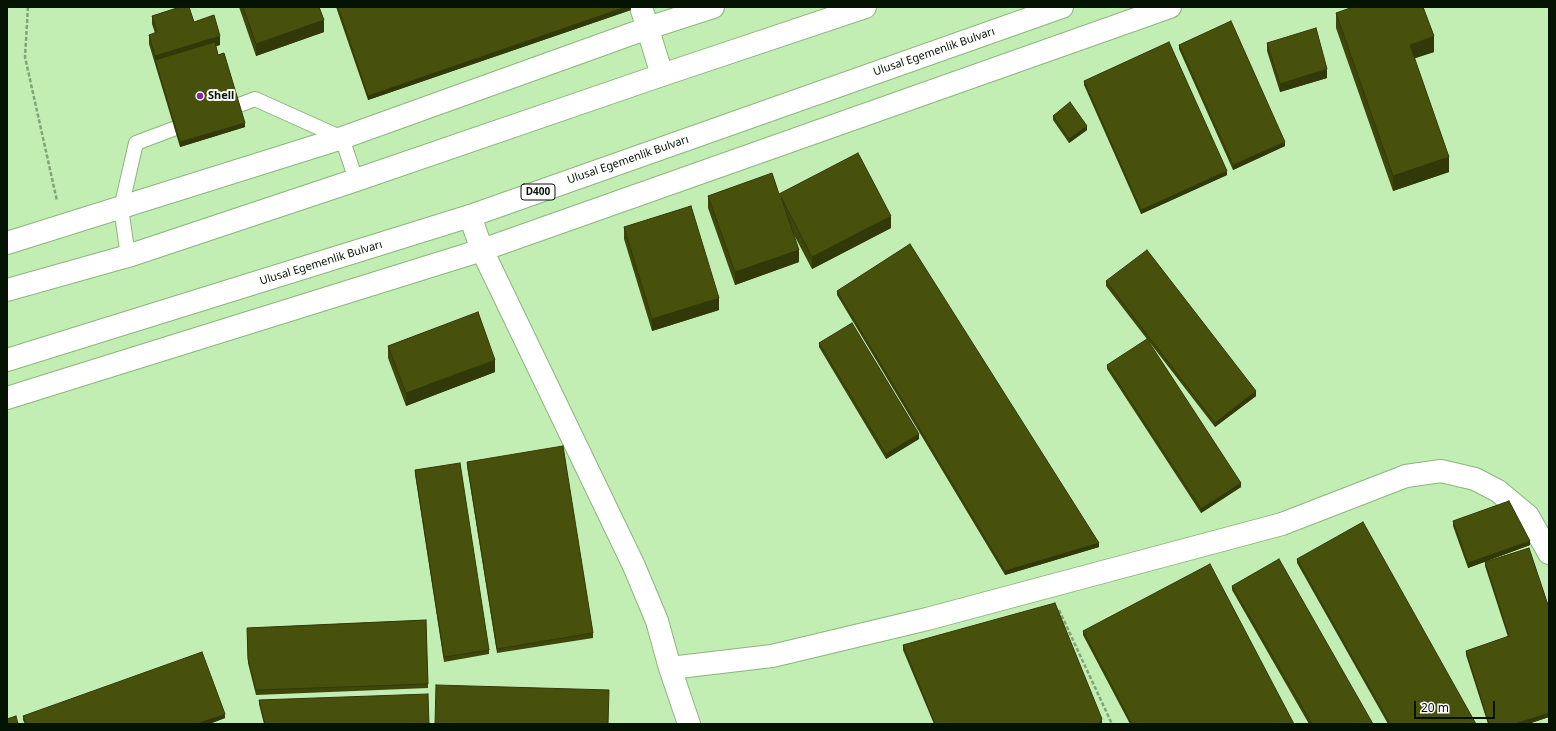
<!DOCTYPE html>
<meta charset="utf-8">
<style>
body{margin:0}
#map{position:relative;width:1556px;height:731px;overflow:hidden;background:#c2eeb4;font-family:"Noto Sans",sans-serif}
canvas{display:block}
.frame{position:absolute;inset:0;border:8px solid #051302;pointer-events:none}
.scale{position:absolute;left:1414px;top:701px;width:81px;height:18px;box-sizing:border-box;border:2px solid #051302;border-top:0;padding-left:5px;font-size:12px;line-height:14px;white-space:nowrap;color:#051302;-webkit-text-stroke:3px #fff;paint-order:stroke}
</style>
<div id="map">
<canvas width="1556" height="731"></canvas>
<div class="frame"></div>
<div class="scale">20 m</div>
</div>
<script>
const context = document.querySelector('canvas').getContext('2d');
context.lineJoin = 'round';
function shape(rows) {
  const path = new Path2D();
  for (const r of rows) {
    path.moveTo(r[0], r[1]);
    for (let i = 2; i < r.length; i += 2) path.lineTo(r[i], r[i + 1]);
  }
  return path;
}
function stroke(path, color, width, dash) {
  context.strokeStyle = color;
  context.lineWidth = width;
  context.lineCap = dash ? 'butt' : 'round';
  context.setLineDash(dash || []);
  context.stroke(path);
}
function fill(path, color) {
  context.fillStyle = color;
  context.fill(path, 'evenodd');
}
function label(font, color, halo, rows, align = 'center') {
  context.font = font + ' "Noto Sans",sans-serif';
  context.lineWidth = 4;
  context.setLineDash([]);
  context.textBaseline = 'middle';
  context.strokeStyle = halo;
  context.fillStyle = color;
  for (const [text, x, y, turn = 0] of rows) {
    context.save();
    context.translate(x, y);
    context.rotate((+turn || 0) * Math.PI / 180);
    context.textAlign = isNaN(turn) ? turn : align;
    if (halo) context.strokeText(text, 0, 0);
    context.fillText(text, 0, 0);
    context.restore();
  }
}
const path = shape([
 [28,7,25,57,57,201],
 [1059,610,1112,724]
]);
const service = shape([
 [221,112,255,99,342,138,356,180],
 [128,256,121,208,136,143,192,122]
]);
const minor = shape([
 [641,7,662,75],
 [470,216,482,250,634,566,657,621,670,668,689,724],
 [7,243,342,138,648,28,713,7],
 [7,398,482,250,1170,7],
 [670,668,772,656,927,619,1282,524,1406,476,1441,471,1475,479,1498,491,1528,516,1549,553]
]);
const trunk = shape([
 [7,290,128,256,356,180,662,75,865,7],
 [7,360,470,216,1062,7]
]);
const wall = shape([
 [239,7,319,7,324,32,256,56],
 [336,7,631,7,631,10,368,100],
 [1336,13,1434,52,1414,58,1449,172,1393,191,1336,28],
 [152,16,194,22,220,45,216,46,218,55,245,127,180,147,149,44,149,35,155,33,152,24],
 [1267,43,1327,78,1280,92,1267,51],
 [1179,45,1285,146,1233,170,1179,49],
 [1084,81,1227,175,1141,214,1084,85],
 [1053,116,1087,130,1069,143,1053,120],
 [779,194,891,228,812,269,793,233,799,262,735,285,708,208,708,196],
 [624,227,719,310,652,331,624,239],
 [1106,281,1256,396,1215,427,1106,286],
 [837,291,1099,547,1005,575,837,295],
 [819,343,919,439,886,459,819,347],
 [388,346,495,372,406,406,388,358],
 [1107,365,1241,487,1201,513,1107,369],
 [467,462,593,633,593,638,497,653,467,466],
 [415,470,489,650,489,654,444,662,415,474],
 [1453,521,1530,545,1468,568,1453,526],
 [1297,559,1476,724,1388,724,1297,563],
 [1485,562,1549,608,1549,717,1528,724,1488,724,1466,655,1466,651,1508,637,1485,566],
 [1232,586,1373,724,1309,724,1232,590],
 [426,620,428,688,256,695,248,663,247,628],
 [1083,631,1294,724,1130,724,1083,635],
 [903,645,1102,723,1102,724,934,724,903,650],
 [259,700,429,724,264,724,259,704],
 [23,716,225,718,209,724,25,724,23,720]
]);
const shadedWall = shape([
 [626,7,631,7,631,10,368,100,368,96],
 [324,20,324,32,256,56,256,44],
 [220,36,220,45,156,64,155,60,155,56],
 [1434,36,1434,52,1410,60,1410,45],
 [1327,69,1327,78,1280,92,1280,84],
 [245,123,245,127,180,147,180,142],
 [1087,126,1087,130,1069,143,1069,139],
 [1285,142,1285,146,1233,170,1233,165],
 [1449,157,1449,172,1393,191,1393,176],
 [1227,171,1227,175,1141,214,1141,210],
 [891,216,891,228,812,269,812,257],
 [799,250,799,262,735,285,735,272],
 [719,298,719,310,652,331,652,319],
 [495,360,495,372,406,406,406,393],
 [1256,391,1256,396,1215,427,1215,423],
 [919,434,919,439,886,459,886,454],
 [1241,483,1241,487,1201,513,1201,509],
 [1530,541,1530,545,1468,568,1468,563],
 [1099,543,1099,547,1005,575,1005,571],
 [1549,713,1549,717,1528,724,1515,724],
 [225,714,225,718,209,724,197,724],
 [1102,719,1102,724,1099,724]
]);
const building = shape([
 [180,7,189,7,194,22,214,15,220,36,155,56,149,35,157,32,152,16,180,7],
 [243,7,319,7,324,20,256,44,243,7],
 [338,7,626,7,368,96,338,7],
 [1353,7,1423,7,1434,36,1410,45,1449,157,1393,176,1336,13,1353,7],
 [1231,21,1285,142,1233,165,1179,45,1231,21],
 [1316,28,1327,69,1280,84,1267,43,1316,28],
 [215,42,218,55,224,53,245,123,180,142,155,60,215,42],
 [1169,42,1227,171,1141,210,1084,81,1169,42],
 [1070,102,1087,126,1069,139,1053,116,1070,102],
 [858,153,891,216,812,257,781,197,799,250,735,272,708,196,772,173,779,194,858,153],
 [691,206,719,298,652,319,624,227,691,206],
 [910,244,1099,543,1005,571,837,291,910,244],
 [1147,250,1256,391,1215,423,1106,281,1147,250],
 [478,312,495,360,406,393,388,346,478,312],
 [852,323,919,434,886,454,819,343,852,323],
 [1147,339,1241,483,1201,509,1107,365,1147,339],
 [563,446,593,633,497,649,467,462,563,446],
 [460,463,489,650,444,657,415,470,460,463],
 [1509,501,1530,541,1468,563,1453,521,1509,501],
 [1363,522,1476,724,1390,724,1297,559,1363,522],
 [1529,548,1549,608,1549,713,1515,724,1489,724,1466,651,1509,636,1485,562,1529,548],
 [1279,559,1373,724,1312,724,1232,586,1279,559],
 [1210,564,1294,724,1132,724,1083,631,1210,564],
 [1055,603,1102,719,1099,724,935,724,903,645,1055,603],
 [426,620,428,684,256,690,248,659,247,628,426,620],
 [202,652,225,714,197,724,26,724,23,716,202,652],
 [436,685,609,690,608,724,435,724,436,685],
 [428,694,429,724,265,724,259,700,428,694],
 [16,716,18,724,7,724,7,719,16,716]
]);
const markers = [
 [200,96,4,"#812b9a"]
];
const shields = [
 [538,192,34]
];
const shieldNames = [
 ["D400",538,192]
];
const streetNames = [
 ["Ulusal Egemenlik Bulvarı",934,52,-19],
 ["Ulusal Egemenlik Bulvarı",628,160,-19],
 ["Ulusal Egemenlik Bulvarı",321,263,-17]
];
const poiNames = [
 ["Shell",208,96]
];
stroke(service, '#8bb57d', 16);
stroke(minor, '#8bb57d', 24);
stroke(trunk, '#8bb57d', 24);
stroke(path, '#82a478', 2.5, [4, 2]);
stroke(service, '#fff', 14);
stroke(minor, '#fff', 22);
stroke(trunk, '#fff', 22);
fill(wall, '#3e460a');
fill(shadedWall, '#323908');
fill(building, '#48510c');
stroke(building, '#323908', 1);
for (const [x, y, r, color] of markers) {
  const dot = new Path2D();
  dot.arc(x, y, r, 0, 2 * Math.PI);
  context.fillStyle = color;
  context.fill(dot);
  stroke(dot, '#fff', 1.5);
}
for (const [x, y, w] of shields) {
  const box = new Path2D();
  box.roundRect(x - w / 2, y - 8, w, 16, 3);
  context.fillStyle = '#fff';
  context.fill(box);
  stroke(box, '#051302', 1);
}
label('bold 10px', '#051302', null, shieldNames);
label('11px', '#051302', '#fff', streetNames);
label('bold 11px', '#051302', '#fff', poiNames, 'left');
</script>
